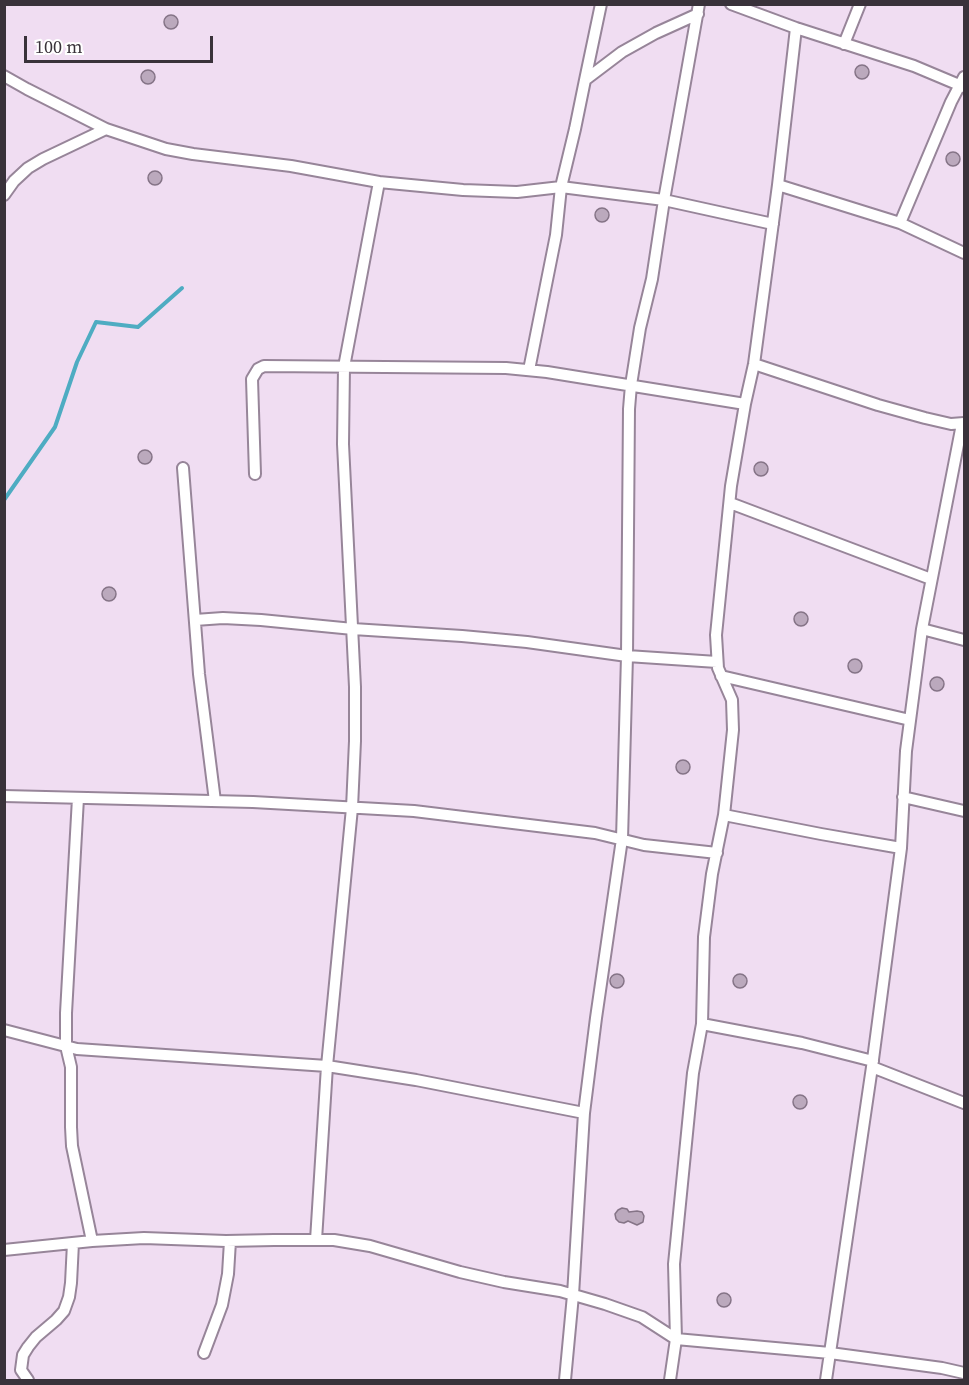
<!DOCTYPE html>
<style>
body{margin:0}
#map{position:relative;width:969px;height:1385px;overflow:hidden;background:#f0ddf2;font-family:"Source Serif 4",serif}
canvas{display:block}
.frame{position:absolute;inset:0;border:6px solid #39323a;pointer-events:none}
.scale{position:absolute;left:24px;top:36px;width:189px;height:27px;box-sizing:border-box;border:3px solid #39323a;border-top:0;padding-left:8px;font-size:18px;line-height:21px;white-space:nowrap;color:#39323a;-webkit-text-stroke:4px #fff;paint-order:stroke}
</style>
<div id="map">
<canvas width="969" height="1385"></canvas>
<div class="frame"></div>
<div class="scale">100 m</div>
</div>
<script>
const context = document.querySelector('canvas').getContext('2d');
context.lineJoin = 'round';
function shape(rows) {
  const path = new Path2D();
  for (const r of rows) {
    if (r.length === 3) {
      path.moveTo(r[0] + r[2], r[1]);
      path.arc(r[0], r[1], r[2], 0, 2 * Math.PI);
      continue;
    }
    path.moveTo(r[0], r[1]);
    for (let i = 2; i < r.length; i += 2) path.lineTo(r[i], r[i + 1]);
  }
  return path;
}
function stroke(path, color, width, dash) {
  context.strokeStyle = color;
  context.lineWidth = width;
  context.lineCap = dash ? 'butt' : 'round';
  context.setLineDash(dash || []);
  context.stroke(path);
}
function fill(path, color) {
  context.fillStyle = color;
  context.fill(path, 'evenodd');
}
const stream = shape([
 [4,500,55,427,77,362,96,322,138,327,182,288]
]);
const building = shape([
 [171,22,7],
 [862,72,7],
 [148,77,7],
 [953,159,7],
 [155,178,7],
 [602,215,7],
 [145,457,7],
 [761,469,7],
 [109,594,7],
 [801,619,7],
 [855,666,7],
 [937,684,7],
 [683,767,7],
 [617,981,7],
 [740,981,7],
 [800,1102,7],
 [622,1208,627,1209,629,1212,637,1211,642,1212,644,1216,643,1222,637,1225,628,1221,624,1223,619,1222,616,1219,615,1214,618,1210,622,1208],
 [724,1300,7]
]);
const minor = shape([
 [731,4,796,28,914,66,964,87],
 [844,44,860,4],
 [4,76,27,89,106,129,166,149,193,154,291,166,379,182,463,190,517,192,561,187,664,200,773,224],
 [585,80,601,4],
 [778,185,900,223,964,253],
 [4,195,14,181,28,168,43,159,106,129],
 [900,223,951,102,964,77],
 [754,364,878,405,925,418,951,424,964,423],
 [529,370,556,235,561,187,575,129,585,80,622,52,656,33,698,14],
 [183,468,199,674,215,801],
 [255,474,252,379,258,369,264,366,506,368,547,372,745,404],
 [730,503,931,579],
 [195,620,223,618,261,620,353,629,462,636,527,642,627,656,717,662],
 [922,629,964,640],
 [721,676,910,720],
 [4,796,253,802,414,811,595,833,644,845,717,853],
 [903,797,964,811],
 [78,798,66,1013,66,1046,71,1067,71,1127,72,1146,92,1241],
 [724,815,821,834,901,848],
 [702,1024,802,1043,873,1061],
 [4,1030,77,1049,327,1066,416,1080,584,1113],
 [872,1067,964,1103],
 [316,1240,327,1066,352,808,355,741,355,687,343,444,344,367,379,182],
 [4,1250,92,1241,144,1238,226,1241,274,1240,334,1240,370,1246,460,1272,504,1282,560,1291,605,1304,642,1317,676,1339,830,1353,942,1368,964,1373],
 [204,1353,222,1305,228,1274,230,1241],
 [28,1380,21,1370,23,1355,28,1347,36,1337,56,1320,64,1311,69,1297,71,1283,73,1243],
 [565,1380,573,1295,584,1113,596,1018,622,839,627,656,629,409,631,385,640,328,652,279,664,200,699,4],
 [670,1380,676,1339,674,1264,693,1073,702,1024,704,937,712,874,724,815,733,730,732,700,718,668,716,635,731,486,745,404,754,364,778,185,796,28],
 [826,1380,872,1067,901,848,906,751,922,629,962,424]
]);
stroke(stream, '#4eacc2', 4);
fill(building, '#bba9bd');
stroke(building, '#857487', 1.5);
stroke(minor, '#978599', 14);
stroke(minor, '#fff', 10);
</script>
